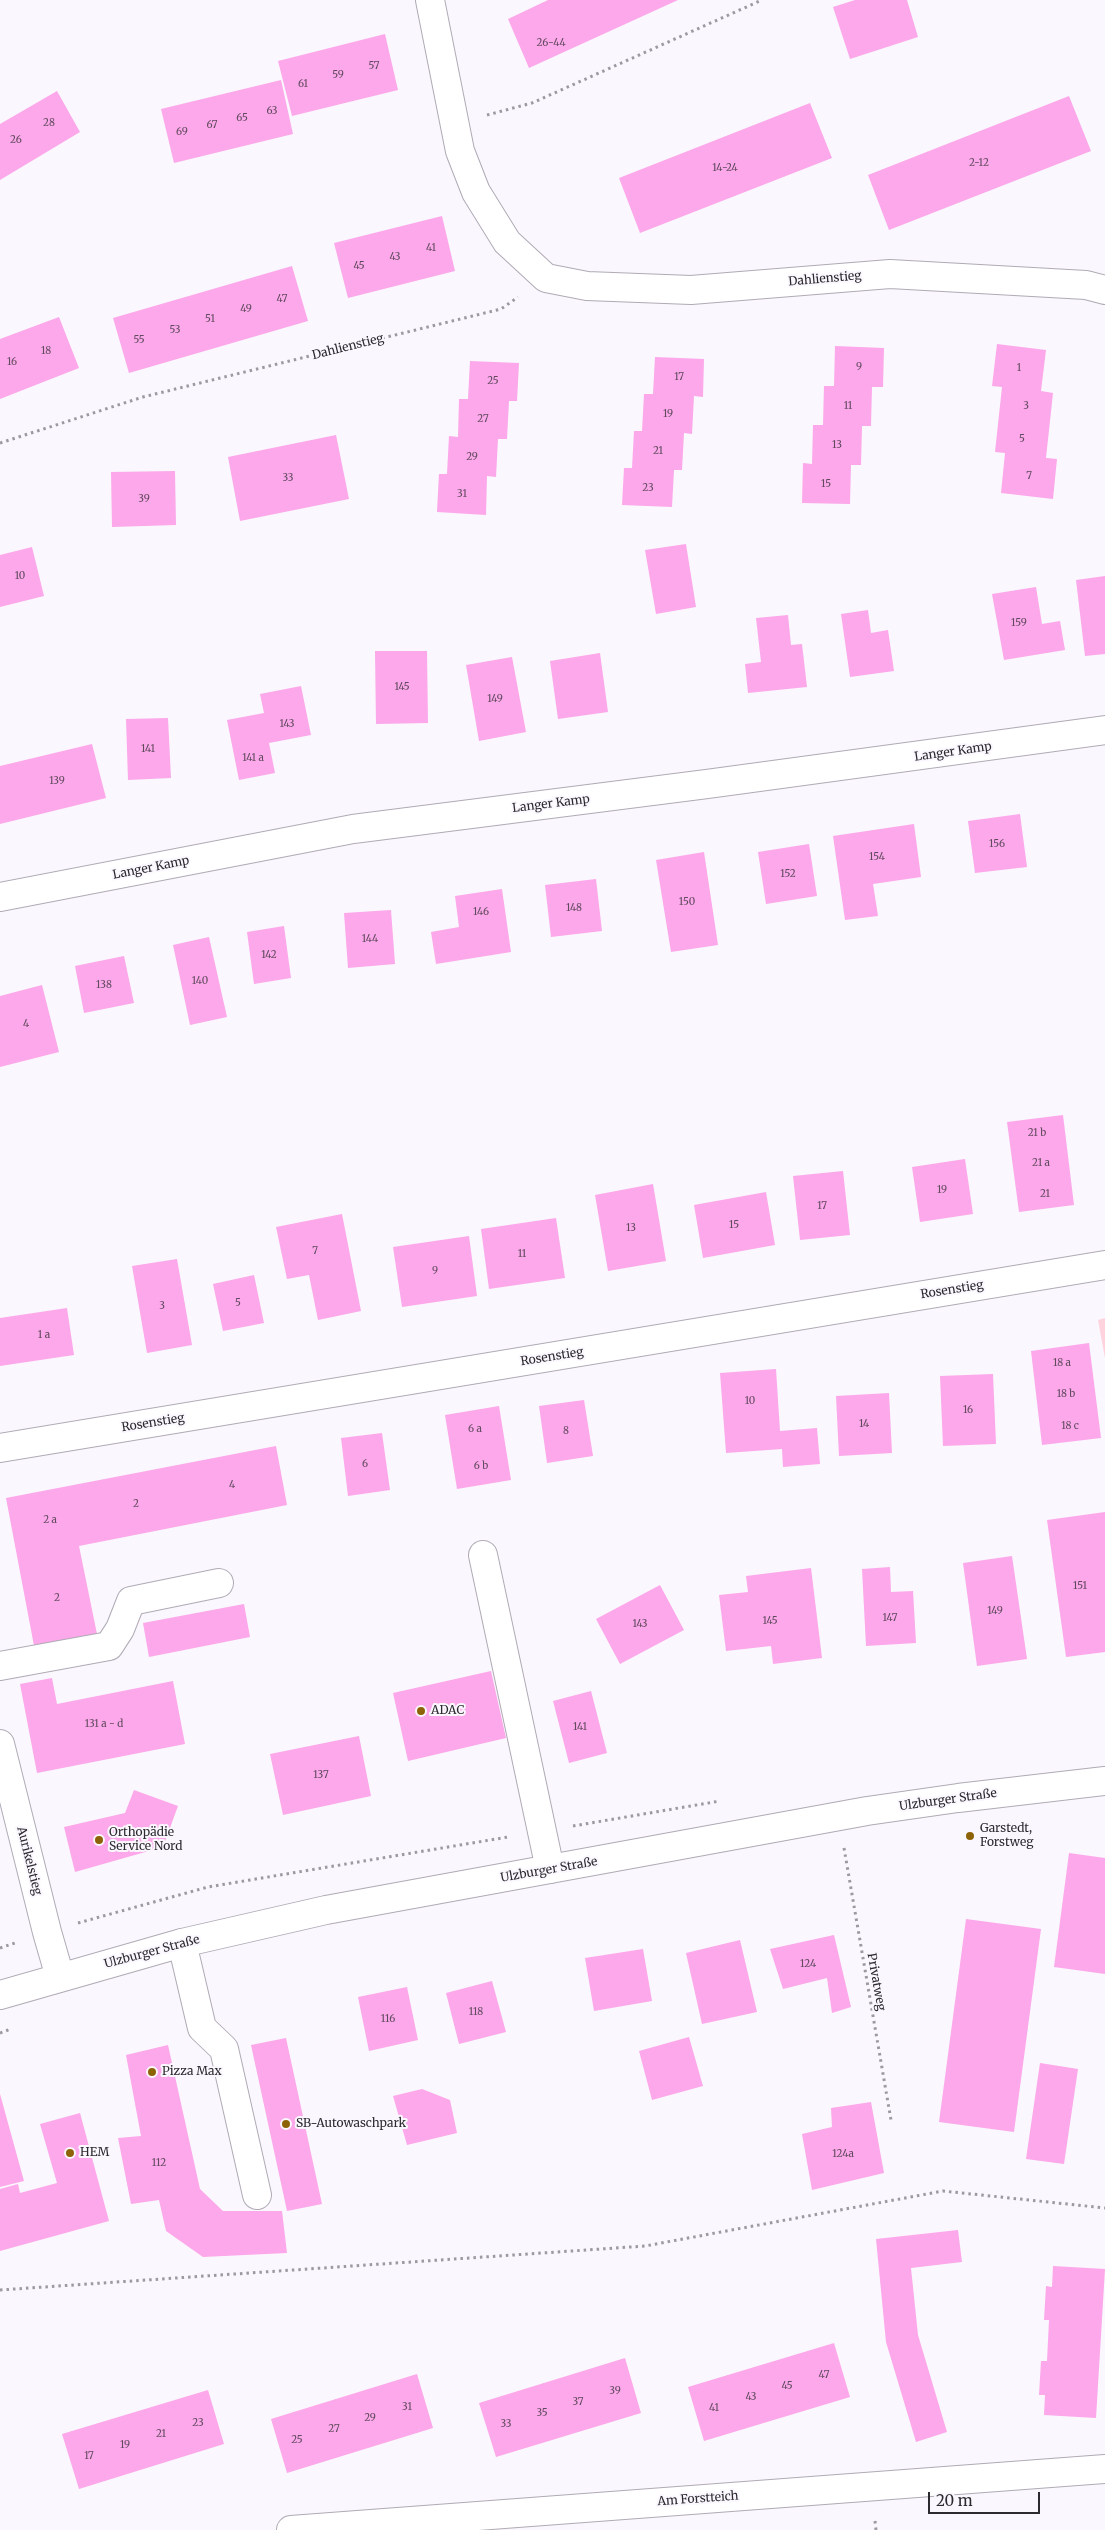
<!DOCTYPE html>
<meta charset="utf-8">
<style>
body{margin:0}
#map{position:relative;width:1105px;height:2530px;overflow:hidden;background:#faf7fe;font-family:Merriweather,serif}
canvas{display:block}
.scale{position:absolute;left:928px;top:2492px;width:112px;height:22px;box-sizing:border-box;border:2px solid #2d2a2f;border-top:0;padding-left:6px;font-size:15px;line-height:18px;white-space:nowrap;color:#2d2a2f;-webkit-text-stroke:4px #faf7fe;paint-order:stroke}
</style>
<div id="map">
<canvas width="1105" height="2530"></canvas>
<div class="scale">20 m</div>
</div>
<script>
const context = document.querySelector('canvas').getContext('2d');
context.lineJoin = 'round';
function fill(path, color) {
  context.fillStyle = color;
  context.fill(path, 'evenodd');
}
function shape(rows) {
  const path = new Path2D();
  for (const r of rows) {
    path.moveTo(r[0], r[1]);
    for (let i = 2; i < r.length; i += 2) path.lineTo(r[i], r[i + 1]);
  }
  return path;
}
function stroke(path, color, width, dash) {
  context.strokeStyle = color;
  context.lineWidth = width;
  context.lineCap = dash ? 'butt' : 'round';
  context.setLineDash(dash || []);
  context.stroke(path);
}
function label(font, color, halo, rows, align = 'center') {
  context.font = font + ' Merriweather,serif';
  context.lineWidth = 4;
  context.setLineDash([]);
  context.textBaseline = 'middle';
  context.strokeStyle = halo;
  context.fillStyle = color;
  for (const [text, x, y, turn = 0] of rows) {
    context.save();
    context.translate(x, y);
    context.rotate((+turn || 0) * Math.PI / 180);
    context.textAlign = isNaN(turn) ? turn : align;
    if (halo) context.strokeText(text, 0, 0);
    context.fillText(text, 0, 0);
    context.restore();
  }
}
const green = shape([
 [1105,1318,1105,1358,1098,1320]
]);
const building = shape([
 [548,0,678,0,529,68,508,19],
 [855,0,907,0,918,37,850,59,833,7],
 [385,34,398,90,292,116,278,61],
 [281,80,293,134,174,163,161,109],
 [57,91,80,132,0,180,0,124],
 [1069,96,1091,151,889,230,868,175],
 [810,103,832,158,640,233,619,178],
 [442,216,455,271,348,298,334,243],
 [292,266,308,321,129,373,113,318],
 [59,317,79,368,0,399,0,339],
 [997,344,1046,350,1041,391,1053,393,1046,458,1057,459,1053,499,1001,493,1005,453,995,452,1002,387,992,386],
 [835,346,884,348,883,387,872,387,871,426,862,426,861,465,851,465,850,504,802,503,803,463,812,464,813,425,823,425,824,386,834,386],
 [655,357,704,359,703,397,694,396,692,434,684,433,682,470,674,470,672,507,622,505,624,468,632,468,634,431,642,431,644,394,653,394],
 [470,361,519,363,517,401,509,401,507,439,498,439,496,477,487,476,486,515,437,512,439,474,447,474,449,436,458,437,459,399,468,399],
 [336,435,349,499,240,521,228,457],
 [175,471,176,525,112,527,111,472],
 [686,544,696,607,656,614,645,550],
 [32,547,44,596,0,607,0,555],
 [1105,576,1105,654,1085,656,1076,580],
 [1036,587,1042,624,1060,621,1065,650,1004,660,992,594],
 [868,610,871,633,888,630,894,671,850,677,841,614],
 [788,615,791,645,802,644,807,687,748,693,745,664,761,662,756,618],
 [375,651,427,651,428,723,376,724],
 [600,653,608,712,558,719,550,661],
 [512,657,526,732,479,741,466,665],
 [301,686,311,735,269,743,275,773,239,780,227,720,264,713,260,694],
 [168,718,171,778,128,780,126,719],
 [92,744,106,798,0,824,0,766],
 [1020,814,1027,867,975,873,968,821],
 [914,824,921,877,873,884,878,916,845,920,833,836],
 [809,844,817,896,766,904,758,852],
 [704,852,718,945,671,952,656,860],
 [596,879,602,931,551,937,545,885],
 [502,889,511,952,436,964,431,932,459,927,455,896],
 [391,910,395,964,348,968,344,913],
 [284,926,291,978,254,984,247,932],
 [209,937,227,1017,190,1025,173,945],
 [124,956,134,1003,84,1013,75,966],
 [42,985,59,1052,0,1067,0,996],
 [1063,1115,1074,1205,1019,1212,1007,1122],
 [965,1159,973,1214,920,1222,912,1167],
 [843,1171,850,1235,800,1240,793,1176],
 [653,1184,666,1261,608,1271,595,1195],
 [766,1192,775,1245,703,1258,694,1205],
 [342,1214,361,1311,318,1320,309,1275,287,1279,276,1227],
 [556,1218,565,1278,489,1289,481,1229],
 [469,1236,477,1296,402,1307,393,1247],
 [177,1259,192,1345,147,1353,132,1266],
 [254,1275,264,1323,223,1331,213,1284],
 [67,1308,74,1355,0,1366,0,1318],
 [1089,1343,1101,1438,1042,1445,1031,1351],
 [776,1369,780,1431,817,1428,820,1464,783,1467,782,1449,726,1453,720,1373],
 [993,1374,996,1444,943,1446,940,1376],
 [889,1393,892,1453,839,1456,836,1396],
 [584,1400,593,1456,547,1463,539,1406],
 [499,1406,511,1480,457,1489,445,1415],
 [382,1433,390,1490,348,1496,341,1438],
 [276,1446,287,1505,79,1546,98,1639,35,1651,6,1498],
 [1105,1512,1105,1652,1066,1657,1047,1520],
 [1012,1556,1027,1659,977,1666,963,1563],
 [890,1567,891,1592,913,1591,916,1643,866,1646,862,1569],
 [811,1568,822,1658,773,1664,771,1646,726,1651,719,1595,748,1592,746,1576],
 [660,1585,684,1630,620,1664,596,1619],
 [244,1604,250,1637,149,1657,143,1623],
 [491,1671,506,1738,408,1761,393,1693],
 [52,1678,57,1704,173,1681,185,1744,37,1773,20,1684],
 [591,1691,607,1753,569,1763,553,1701],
 [359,1736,371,1796,283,1815,270,1754],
 [134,1790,178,1806,163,1847,75,1872,64,1827,125,1813],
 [1069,1853,1105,1858,1105,1974,1054,1967],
 [966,1919,1041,1929,1014,2132,939,2122],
 [834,1935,851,2007,832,2013,827,1978,783,1989,770,1949],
 [740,1940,757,2012,702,2024,686,1953],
 [643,1949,652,2001,594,2011,585,1958],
 [492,1981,506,2032,459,2044,446,1993],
 [407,1987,418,2040,369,2051,358,1997],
 [689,2037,703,2086,652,2100,639,2051],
 [286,2038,322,2204,287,2211,251,2045],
 [168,2045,200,2189,223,2211,282,2211,287,2253,203,2257,166,2231,159,2200,131,2204,118,2138,141,2136,126,2055],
 [1040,2063,1078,2069,1064,2164,1026,2159],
 [422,2089,450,2100,457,2133,407,2145,393,2096],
 [0,2094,24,2181,0,2187],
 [871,2102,884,2173,812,2190,802,2134,832,2127,831,2108],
 [80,2113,109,2221,0,2251,0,2189,18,2184,20,2193,57,2183,40,2124],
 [958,2230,962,2262,911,2268,918,2335,947,2432,916,2442,886,2342,876,2239],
 [1053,2266,1105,2269,1096,2418,1044,2415,1045,2395,1039,2395,1041,2361,1047,2361,1049,2320,1044,2320,1046,2286,1052,2287],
 [834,2343,850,2397,704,2441,688,2387],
 [625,2358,641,2413,496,2457,479,2403],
 [417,2374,433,2428,287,2473,271,2419],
 [208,2390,224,2444,79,2489,62,2434]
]);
const path = shape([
 [487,115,532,103,762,0],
 [0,443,143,397,501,309,518,297],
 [573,1826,720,1801],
 [844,1848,891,2120],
 [78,1923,208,1887,508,1837],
 [0,1948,15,1943],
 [0,2033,11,2029],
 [0,2290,645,2246,943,2191,1105,2208],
 [875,2521,876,2530]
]);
const minor = shape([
 [430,0,460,151,476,192,507,242,546,278,587,286,691,290,890,274,1086,285,1105,290],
 [0,897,353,829,707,784,1105,730],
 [0,1448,1105,1265],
 [483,1555,550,1869],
 [0,1666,109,1646,120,1629,131,1601,219,1583],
 [0,1744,47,1932,60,1977],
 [182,1943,202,2028,224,2049,257,2195],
 [291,2530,1105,2469]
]);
const major = shape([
 [0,1995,182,1943,326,1910,867,1811,958,1798,1105,1781]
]);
const markers = [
 [421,1711,5,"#8e6308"],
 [970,1836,5,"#8e6308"],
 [99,1840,5,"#8e6308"],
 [152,2072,5,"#8e6308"],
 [286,2124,5,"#8e6308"],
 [70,2153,5,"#8e6308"]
];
const numberNames = [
 ["26-44",551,43],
 ["57",374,66],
 ["59",338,75],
 ["61",303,84],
 ["63",272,111],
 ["65",242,118],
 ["28",49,123],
 ["67",212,125],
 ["69",182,132],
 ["26",16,140],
 ["2-12",979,163],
 ["14-24",725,168],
 ["41",431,248],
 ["43",395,257],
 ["45",359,266],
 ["47",282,299],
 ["49",246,309],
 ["51",210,319],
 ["53",175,330],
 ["55",139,340],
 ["18",46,351],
 ["16",12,362],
 ["9",859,367],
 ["1",1019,368],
 ["17",679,377],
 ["25",493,381],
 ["11",848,406],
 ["3",1026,406],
 ["19",668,414],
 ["27",483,419],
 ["5",1022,439],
 ["13",837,445],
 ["21",658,451],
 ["29",472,457],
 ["7",1029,476],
 ["33",288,478],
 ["15",826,484],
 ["23",648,488],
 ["31",462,494],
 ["39",144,499],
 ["10",20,576],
 ["159",1019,623],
 ["145",402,687],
 ["149",495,699],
 ["143",287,724],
 ["141",148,749],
 ["141 a",253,758],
 ["139",57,781],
 ["156",997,844],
 ["154",877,857],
 ["152",788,874],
 ["150",687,902],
 ["148",574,908],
 ["146",481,912],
 ["144",370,939],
 ["142",269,955],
 ["140",200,981],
 ["138",104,985],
 ["4",26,1024],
 ["21 b",1037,1133],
 ["21 a",1041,1163],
 ["19",942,1190],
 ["21",1045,1194],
 ["17",822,1206],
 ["15",734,1225],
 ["13",631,1228],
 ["7",315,1251],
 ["11",522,1254],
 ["9",435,1271],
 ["5",238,1303],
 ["3",162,1306],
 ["1 a",44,1335],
 ["18 a",1062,1363],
 ["18 b",1066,1394],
 ["10",750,1401],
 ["16",968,1410],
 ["14",864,1424],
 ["18 c",1070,1426],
 ["6 a",475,1429],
 ["8",566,1431],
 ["6",365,1464],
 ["6 b",481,1466],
 ["4",232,1485],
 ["2",136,1504],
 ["2 a",50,1520],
 ["151",1080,1586],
 ["2",57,1598],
 ["149",995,1611],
 ["147",890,1618],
 ["145",770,1621],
 ["143",640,1624],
 ["131 a - d",104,1724],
 ["141",580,1727],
 ["137",321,1775],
 ["124",808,1964],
 ["118",476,2012],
 ["116",388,2019],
 ["124a",843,2154],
 ["112",159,2163],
 ["47",824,2375],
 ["45",787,2386],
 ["39",615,2391],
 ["43",751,2397],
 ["37",578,2402],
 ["31",407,2407],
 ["41",714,2408],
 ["35",542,2413],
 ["29",370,2418],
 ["23",198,2423],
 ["33",506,2424],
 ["27",334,2429],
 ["21",161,2434],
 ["25",297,2440],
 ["19",125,2445],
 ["17",89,2456]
];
const streetNames = [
 ["Dahlienstieg",825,279,-5],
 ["Dahlienstieg",348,347,-14],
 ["Langer Kamp",953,752,-8],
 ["Langer Kamp",551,804,-7],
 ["Langer Kamp",151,868,-11],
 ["Rosenstieg",952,1290,-9],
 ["Rosenstieg",552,1357,-9],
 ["Rosenstieg",153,1423,-9],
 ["Ulzburger Straße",948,1800,-8],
 ["Aurikelstieg",29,1861,76],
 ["Ulzburger Straße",549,1870,-10],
 ["Ulzburger Straße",152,1952,-15],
 ["Privatweg",876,1982,80],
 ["Am Forstteich",698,2499,-4]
];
const poiNames = [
 ["ADAC",431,1711],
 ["Garstedt,",980,1829],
 ["Forstweg",980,1843],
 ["Orthopädie",109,1833],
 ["Service Nord",109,1847],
 ["Pizza Max",162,2072],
 ["SB-Autowaschpark",296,2124],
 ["HEM",80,2153]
];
fill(green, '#fed3de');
fill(building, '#fca8ea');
stroke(minor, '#b0aab5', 30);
stroke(major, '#b0aab5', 30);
stroke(path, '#9c999f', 3, [2.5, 4]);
stroke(minor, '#fff', 28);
stroke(major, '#fff', 28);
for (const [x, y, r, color] of markers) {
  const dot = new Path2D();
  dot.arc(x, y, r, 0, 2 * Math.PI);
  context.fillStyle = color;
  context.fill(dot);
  stroke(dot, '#faf7fe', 2);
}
label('10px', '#614a5e', null, numberNames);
label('12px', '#2d2a2f', '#faf7fe', streetNames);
label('12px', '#2d2a2f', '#faf7fe', poiNames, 'left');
</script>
